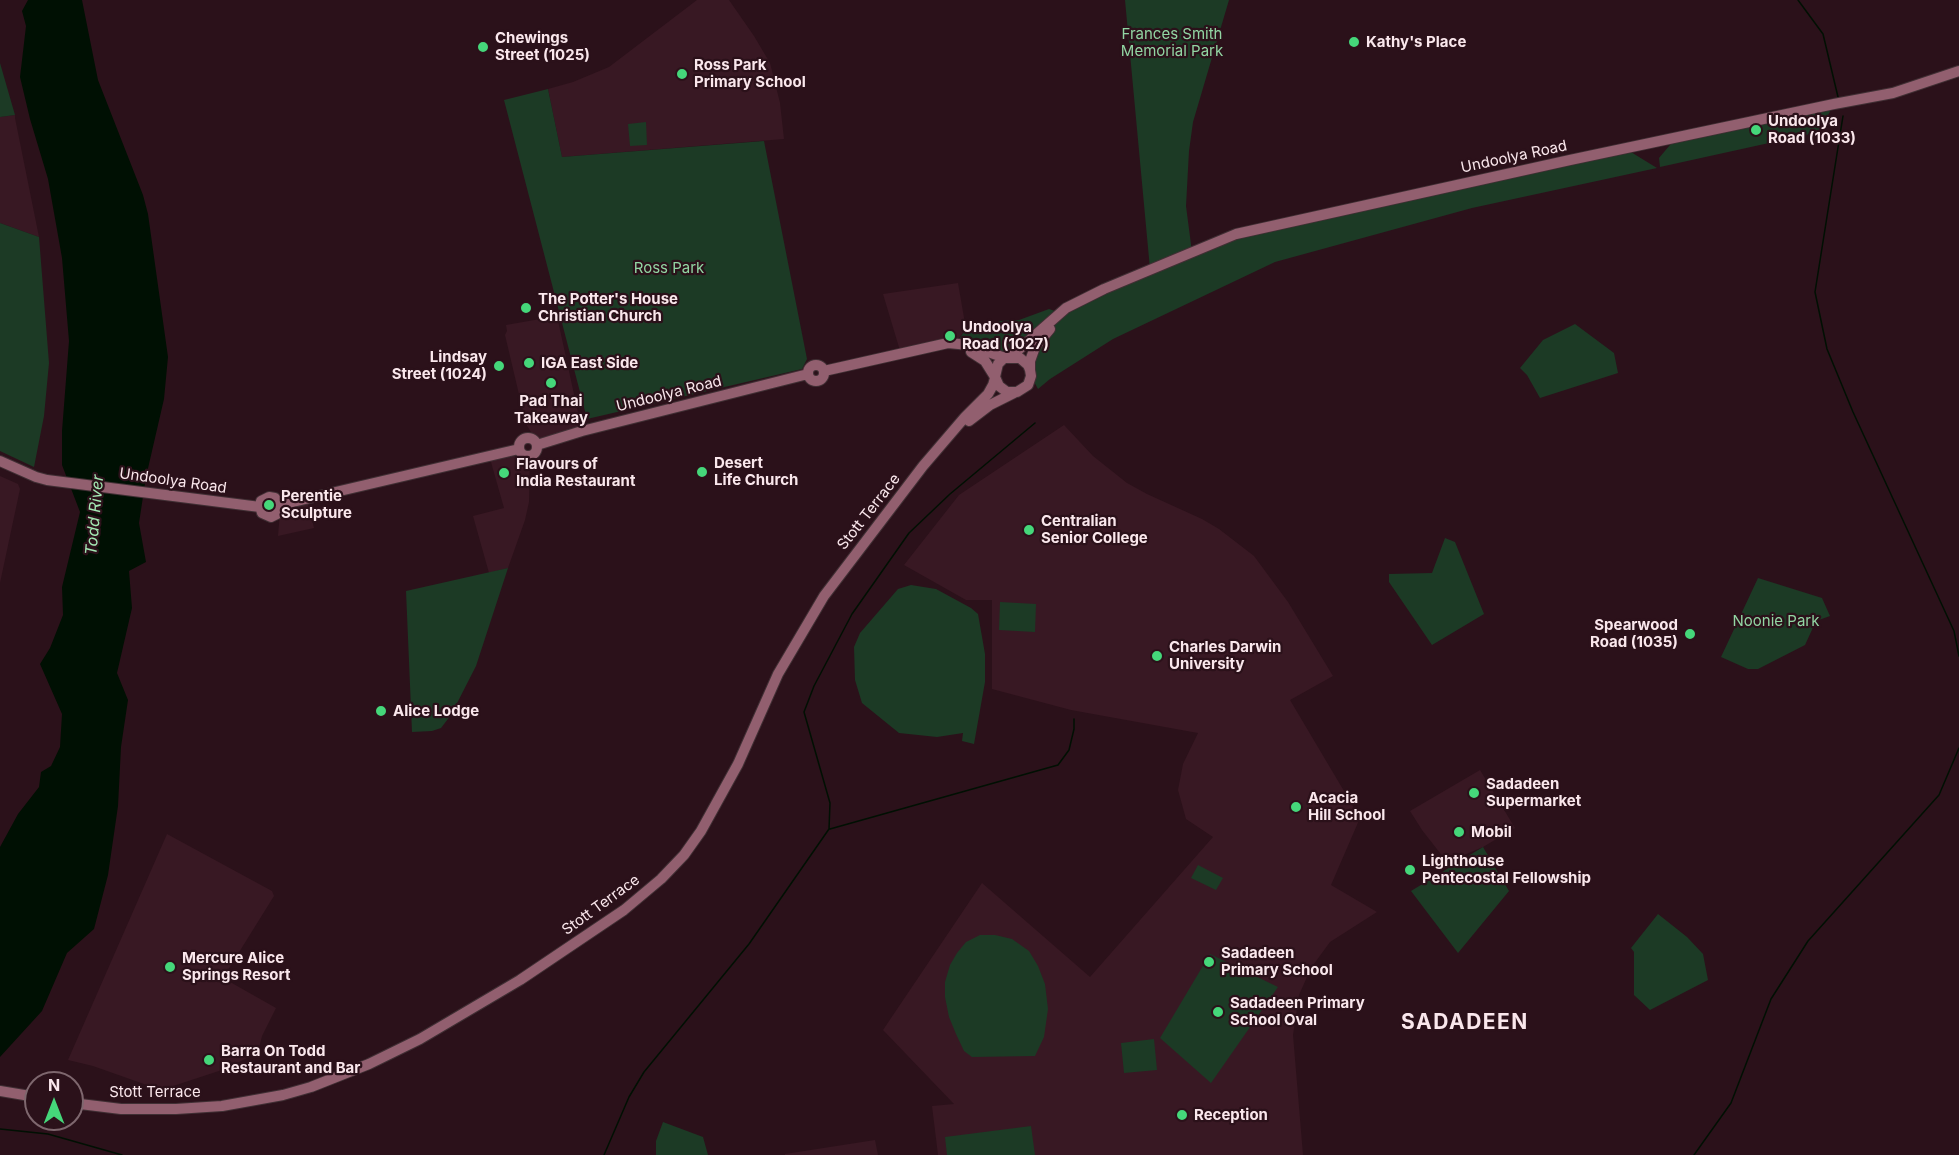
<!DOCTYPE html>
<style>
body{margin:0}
#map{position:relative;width:1959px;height:1155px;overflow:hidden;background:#2b111a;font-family:Inter,sans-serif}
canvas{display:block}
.north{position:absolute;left:24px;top:1071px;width:60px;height:60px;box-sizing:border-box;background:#2b111a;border:2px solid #7e676e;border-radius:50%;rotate:0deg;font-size:16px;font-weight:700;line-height:24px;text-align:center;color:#fae7ec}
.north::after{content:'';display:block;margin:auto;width:21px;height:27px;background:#45d77a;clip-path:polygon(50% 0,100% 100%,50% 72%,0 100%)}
</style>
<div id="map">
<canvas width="1959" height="1155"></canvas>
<div class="north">N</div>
</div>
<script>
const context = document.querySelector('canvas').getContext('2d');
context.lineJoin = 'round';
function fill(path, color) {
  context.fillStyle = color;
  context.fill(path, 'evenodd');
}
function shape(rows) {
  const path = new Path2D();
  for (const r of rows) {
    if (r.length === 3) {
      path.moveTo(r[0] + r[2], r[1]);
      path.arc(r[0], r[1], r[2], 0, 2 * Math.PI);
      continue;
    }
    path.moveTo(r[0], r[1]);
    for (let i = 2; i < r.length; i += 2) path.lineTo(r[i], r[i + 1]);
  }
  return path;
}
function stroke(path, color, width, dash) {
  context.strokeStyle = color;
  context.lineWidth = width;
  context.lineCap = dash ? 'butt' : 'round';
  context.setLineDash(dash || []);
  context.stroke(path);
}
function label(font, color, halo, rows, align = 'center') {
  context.font = font + ' Inter,sans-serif';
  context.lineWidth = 4.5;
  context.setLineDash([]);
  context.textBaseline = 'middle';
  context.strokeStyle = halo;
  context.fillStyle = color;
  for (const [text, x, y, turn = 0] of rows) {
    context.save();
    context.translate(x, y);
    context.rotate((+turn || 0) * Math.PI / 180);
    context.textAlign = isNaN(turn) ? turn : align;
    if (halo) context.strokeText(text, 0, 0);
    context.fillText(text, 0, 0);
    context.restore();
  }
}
const built = shape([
 [697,0,729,0,754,36,770,63,780,103,784,139,562,157,548,89,573,82,609,67],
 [15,115,15,118,39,237,0,223,0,117],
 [958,283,966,329,955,343,901,354,883,294],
 [557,316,582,431,537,442,526,424,505,335,507,331,506,325],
 [1064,425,1093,456,1127,483,1147,494,1202,519,1219,529,1254,556,1288,602,1333,676,1290,700,1360,818,1331,885,1377,912,1330,942,1311,968,1299,995,1293,1035,1303,1155,938,1155,932,1106,954,1104,883,1030,982,883,1090,977,1213,837,1186,819,1178,790,1183,764,1198,733,1071,710,992,689,992,600,966,600,904,565,959,495],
 [522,451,530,453,529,502,525,520,508,568,489,573,473,516,504,508,489,455],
 [0,476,18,484,20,489,0,583],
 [307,499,314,528,278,536,280,512],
 [1480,770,1515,828,1483,847,1447,862,1422,830,1410,811],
 [167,834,272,891,274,896,223,978,276,1008,262,1036,258,1052,228,1068,161,1090,93,1066,68,1060],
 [875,1140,878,1155,785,1155,785,1154]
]);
const green = shape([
 [1125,0,1229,0,1193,122,1189,151,1186,206,1192,252,1217,241,1626,149,1657,168,1472,208,1275,262,1113,339,1050,379,1038,389,1031,376,1037,343,1065,313,1150,269],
 [0,63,15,115,0,117],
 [548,89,562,157,764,141,807,359,802,369,587,419,504,100],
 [1834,104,1819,132,1660,167,1659,158,1675,139],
 [646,122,647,145,630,146,628,124],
 [0,223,39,237,49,363,44,416,34,467,0,451],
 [1049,309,1058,312,1009,357,956,343,966,329,999,321,1019,320],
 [1575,324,1614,353,1618,373,1540,398,1527,375,1520,368,1543,340],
 [1445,538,1455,542,1484,614,1432,645,1389,582,1389,574,1432,573],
 [508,568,476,666,451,715,441,728,432,731,412,732,406,591],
 [1758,578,1822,598,1830,616,1816,621,1805,645,1758,669,1748,669,1721,657],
 [911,585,936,589,971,608,978,614,985,654,985,682,974,744,962,741,963,733,937,737,899,733,862,703,855,680,854,647,860,633,898,589],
 [1000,602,1036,604,1035,632,999,630],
 [1483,847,1509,891,1458,953,1411,891],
 [1198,865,1223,878,1216,890,1191,878],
 [1658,914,1687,937,1703,954,1708,980,1650,1010,1634,995,1634,952,1631,948],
 [980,935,995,935,1012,939,1029,951,1038,966,1045,984,1048,1009,1044,1037,1035,1056,972,1057,964,1051,956,1034,949,1017,945,997,945,982,950,965,957,953,966,942],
 [1210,954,1278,987,1211,1083,1160,1038],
 [1154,1039,1157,1070,1124,1073,1121,1043],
 [663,1122,703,1137,708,1155,656,1155,656,1141],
 [1031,1126,1035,1155,947,1155,945,1137]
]);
const water = shape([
 [28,0,82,0,98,80,143,195,148,214,168,357,164,399,146,477,139,523,146,562,129,571,132,608,117,673,128,700,121,747,118,806,108,875,94,929,67,953,42,1011,0,1057,0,847,18,814,39,787,41,772,51,766,60,747,62,714,40,664,50,648,63,615,62,587,80,512,62,465,62,431,69,341,62,258,48,179,30,119,20,77,26,26,22,11]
]);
const stream = shape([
 [1798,0,1823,34,1838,97],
 [1843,116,1815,292,1827,349,1853,412,1954,631,1959,656],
 [830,829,1058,765,1069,750,1074,729,1074,719],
 [0,1129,48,1134,122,1155],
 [604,1155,629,1097,644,1072,749,944,829,829,830,803,804,712,814,686,852,614,909,533,950,494,1035,423],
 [1694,1155,1731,1103,1771,999,1808,941,1939,795,1959,748]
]);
const secondary = shape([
 [971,352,985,361,995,377],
 [1006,358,1020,358,1028,365,1030,370,1031,376,1028,385,1017,392,1007,392,999,386,995,377,998,364,1004,358,1016,352,1066,308,1104,289,1236,234,1570,160,1834,104,1893,93,1959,71],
 [816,373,8],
 [1030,370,1030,361,1035,347,1050,329],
 [824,371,948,343,969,345,1005,358],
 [969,421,990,405,1014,393],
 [528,447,9],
 [537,445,582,431,808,374],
 [0,461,36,477,47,480,260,507],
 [280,505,519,449],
 [260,507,262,513,271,517,277,514,280,505],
 [260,507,261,501,269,497,275,498,280,505],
 [0,1091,36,1097],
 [72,1103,121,1109,176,1109,222,1106,283,1095,311,1087,369,1064,420,1039,520,980,624,910,661,879,684,855,701,831,738,764,778,674,824,596,923,466,965,417,988,394,993,385,995,378]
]);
const markers = [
 [1354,42,6,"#45d77a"],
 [483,47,6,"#45d77a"],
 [682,74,6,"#45d77a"],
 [1756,130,6,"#45d77a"],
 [526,308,6,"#45d77a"],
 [950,336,6,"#45d77a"],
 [529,363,6,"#45d77a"],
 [499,366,6,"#45d77a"],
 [551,383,6,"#45d77a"],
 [702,472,6,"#45d77a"],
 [504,473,6,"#45d77a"],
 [269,505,6,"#45d77a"],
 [1029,530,6,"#45d77a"],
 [1690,634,6,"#45d77a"],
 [1157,656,6,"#45d77a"],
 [381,711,6,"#45d77a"],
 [1474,793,6,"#45d77a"],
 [1296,807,6,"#45d77a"],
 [1459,832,6,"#45d77a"],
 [1410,870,6,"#45d77a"],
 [1209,962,6,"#45d77a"],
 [170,967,6,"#45d77a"],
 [1218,1012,6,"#45d77a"],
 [209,1060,6,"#45d77a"],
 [1182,1115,6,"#45d77a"]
];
const parkNames = [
 ["Frances Smith",1172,34],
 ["Memorial Park",1172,51],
 ["Ross Park",669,268],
 ["Noonie Park",1776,621]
];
const poiNames = [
 ["Chewings",495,38],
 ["Street (1025)",495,55],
 ["Kathy's Place",1366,42],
 ["Ross Park",694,65],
 ["Primary School",694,82],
 ["Undoolya",1768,121],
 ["Road (1033)",1768,138],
 ["The Potter's House",538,299],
 ["Christian Church",538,316],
 ["Undoolya",962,327],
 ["Road (1027)",962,344],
 ["Lindsay",487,357,"right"],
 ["Street (1024)",487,374,"right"],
 ["IGA East Side",541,363],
 ["Pad Thai",551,401,"center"],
 ["Takeaway",551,418,"center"],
 ["Desert",714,463],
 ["Life Church",714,480],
 ["Flavours of",516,464],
 ["India Restaurant",516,481],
 ["Perentie",281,496],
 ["Sculpture",281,513],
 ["Centralian",1041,521],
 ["Senior College",1041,538],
 ["Spearwood",1678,625,"right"],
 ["Road (1035)",1678,642,"right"],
 ["Charles Darwin",1169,647],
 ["University",1169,664],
 ["Alice Lodge",393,711],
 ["Sadadeen",1486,784],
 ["Supermarket",1486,801],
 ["Acacia",1308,798],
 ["Hill School",1308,815],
 ["Mobil",1471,832],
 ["Lighthouse",1422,861],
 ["Pentecostal Fellowship",1422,878],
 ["Sadadeen",1221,953],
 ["Primary School",1221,970],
 ["Mercure Alice",182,958],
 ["Springs Resort",182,975],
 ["Sadadeen Primary",1230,1003],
 ["School Oval",1230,1020],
 ["Barra On Todd",221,1051],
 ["Restaurant and Bar",221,1068],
 ["Reception",1194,1115]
];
const streetNames = [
 ["Undoolya Road",1514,157,-12],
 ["Undoolya Road",669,394,-14],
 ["Undoolya Road",173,481,8],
 ["Stott Terrace",869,512,-52],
 ["Stott Terrace",601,905,-36],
 ["Stott Terrace",155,1092]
];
const waterNames = [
 ["Todd River",95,515,-85]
];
const districtNames = [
 ["SADADEEN",1465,1023]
];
fill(built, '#381823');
fill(green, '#1c3a25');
fill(water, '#001003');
stroke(stream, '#001003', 1.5);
stroke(secondary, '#402f34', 12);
stroke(secondary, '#925f6f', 10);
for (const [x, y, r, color] of markers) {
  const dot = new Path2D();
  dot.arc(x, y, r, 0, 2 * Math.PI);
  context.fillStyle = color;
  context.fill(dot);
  stroke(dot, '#2b111a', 2);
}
label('15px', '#92d6a3', '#2b111a', parkNames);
label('bold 15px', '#fae7ec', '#2b111a', poiNames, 'left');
label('15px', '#fae7ec', '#2b111a', streetNames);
label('italic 16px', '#a4e8b4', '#2b111a', waterNames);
context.letterSpacing = '1.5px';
label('bold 21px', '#fae7ec', '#2b111a', districtNames);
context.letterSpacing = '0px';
</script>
